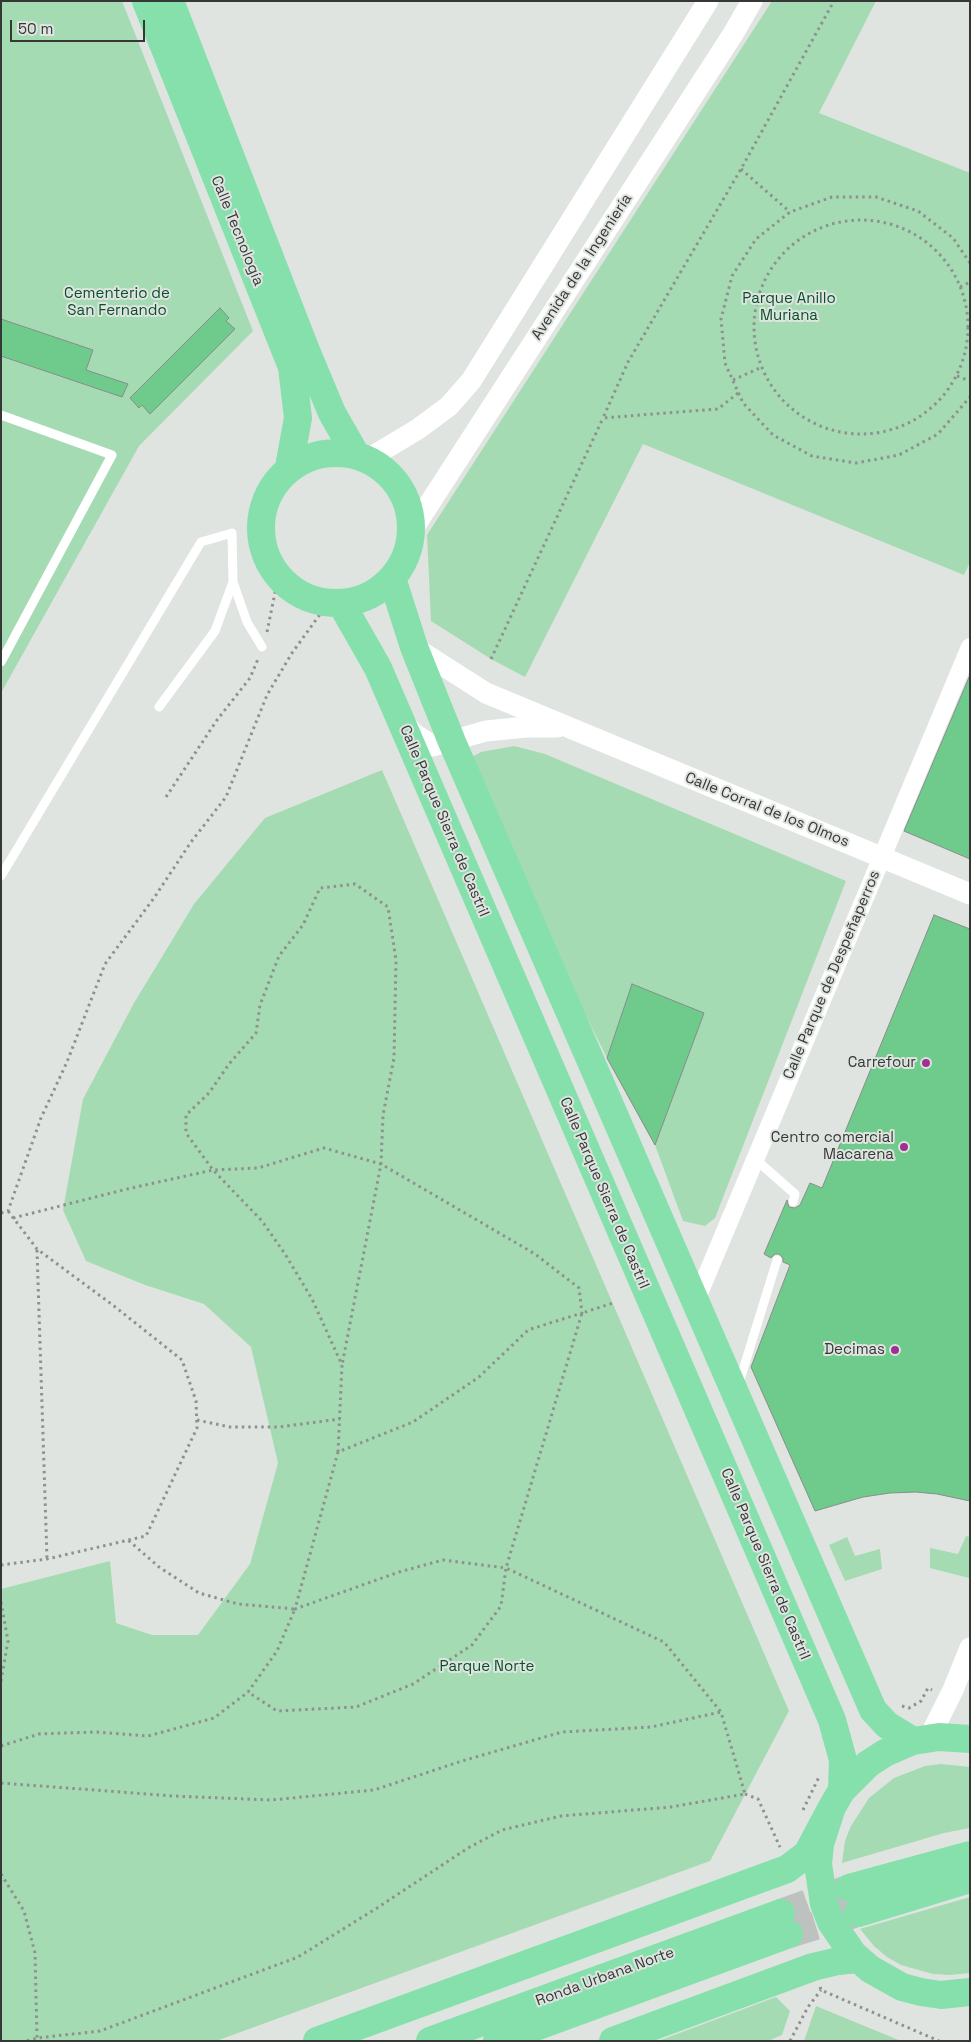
<!DOCTYPE html>
<meta charset="utf-8">
<style>
body{margin:0}
#map{position:relative;width:971px;height:2042px;overflow:hidden;background:#dfe4e0;font-family:"Space Grotesk",sans-serif}
canvas{display:block}
.frame{position:absolute;inset:0;border:2px solid #363836;pointer-events:none}
.scale{position:absolute;left:10px;top:20px;width:135px;height:22px;box-sizing:border-box;border:2px solid #363836;border-top:0;padding-left:6px;font-size:15px;line-height:18px;white-space:nowrap;color:#363836;-webkit-text-stroke:4px #dfe4e0;paint-order:stroke}
</style>
<div id="map">
<canvas width="971" height="2042"></canvas>
<div class="frame"></div>
<div class="scale">50 m</div>
</div>
<script>
const context = document.querySelector('canvas').getContext('2d');
context.lineJoin = 'round';
function fill(path, color) {
  context.fillStyle = color;
  context.fill(path, 'evenodd');
}
function shape(rows) {
  const path = new Path2D();
  for (const r of rows) {
    if (r.length === 3) {
      path.moveTo(r[0] + r[2], r[1]);
      path.arc(r[0], r[1], r[2], 0, 2 * Math.PI);
      continue;
    }
    path.moveTo(r[0], r[1]);
    for (let i = 2; i < r.length; i += 2) path.lineTo(r[i], r[i + 1]);
  }
  return path;
}
function stroke(path, color, width, dash) {
  context.strokeStyle = color;
  context.lineWidth = width;
  context.lineCap = dash ? 'butt' : 'round';
  context.setLineDash(dash || []);
  context.stroke(path);
}
function label(font, color, halo, rows, align = 'center') {
  context.font = font + ' "Space Grotesk",sans-serif';
  context.lineWidth = 4;
  context.setLineDash([]);
  context.textBaseline = 'middle';
  context.strokeStyle = halo;
  context.fillStyle = color;
  for (const [text, x, y, turn = 0] of rows) {
    context.save();
    context.translate(x, y);
    context.rotate((+turn || 0) * Math.PI / 180);
    context.textAlign = isNaN(turn) ? turn : align;
    if (halo) context.strokeText(text, 0, 0);
    context.fillText(text, 0, 0);
    context.restore();
  }
}
const green = shape([
 [1,1,122,1,253,331,139,446,1,693],
 [772,1,876,1,819,113,970,173,970,562,964,575,643,444,525,677,491,659,431,621,427,535],
 [514,746,545,754,846,881,715,1218,705,1226,683,1221,655,1145,607,1058,461,763,481,752],
 [382,770,789,1711,710,1861,216,2041,1,2041,1,1589,110,1561,116,1623,152,1635,198,1635,250,1564,278,1463,251,1347,204,1304,145,1285,86,1261,63,1210,83,1099,134,1003,194,904,265,818],
 [966,1536,970,1537,969,1578,930,1568,930,1548,958,1554],
 [847,1537,855,1556,880,1549,882,1569,845,1581,829,1545],
 [941,1764,970,1767,970,1828,944,1833,842,1863,845,1841,851,1826,869,1798,894,1778,925,1766],
 [970,1897,970,1973,950,1975,933,1974,901,1965,887,1957,874,1946,860,1929],
 [776,1997,790,2011,782,2035,768,2041,658,2041],
 [816,2006,901,2041,804,2041]
]);
const building = shape([
 [220,308,229,318,226,321,235,329,150,414,142,405,139,408,130,398,220,308],
 [1,319,93,350,86,370,128,384,122,397,1,356,1,319],
 [970,675,970,859,904,831,970,675],
 [934,915,970,929,970,1501,937,1494,916,1492,890,1493,863,1497,815,1511,751,1367,790,1265,783,1262,783,1258,779,1254,775,1254,771,1258,764,1254,787,1200,789,1207,795,1208,800,1205,810,1183,822,1188,934,915],
 [632,984,704,1013,655,1145,607,1058,632,984]
]);
const primaryTunnel = shape([
 [781,1913,845,1890],
 [789,1934,854,1914]
]);
const path = shape([
 [741,169,790,212],
 [861,327,107],
 [970,263,953,238,918,211,876,197,832,197,790,212,756,239,732,276,721,319,725,363,743,403,773,435,812,456,856,463,899,455,938,434,970,397],
 [960,287,970,282],
 [957,376,970,381],
 [733,380,762,367],
 [738,393,718,409,603,418,628,362,741,169,834,1],
 [267,632,278,578],
 [491,659,603,418],
 [166,797,217,720,250,678,258,659],
 [1,1213,8,1211,41,1118,67,1062,105,964,154,898,191,842,226,797,267,695,292,653,321,613],
 [13,1218,127,1189,213,1170,258,1168,324,1148,381,1164,535,1254,579,1288,582,1313,528,1330,479,1377,413,1422,338,1452,295,1609,399,1572,443,1560,506,1568,501,1606,472,1645,413,1684,356,1707,277,1711,248,1692],
 [37,1250,47,1559],
 [197,1420,230,1427,279,1427,340,1419],
 [338,1452,342,1365,312,1299,285,1254,262,1221,213,1170,186,1133,186,1115,209,1093,229,1064,256,1033,260,1005,279,956,303,925,320,888,355,884,388,907,396,960,394,1058,383,1115,381,1164,342,1365],
 [1,1565,47,1559,146,1536,197,1428,196,1401,182,1360,114,1306,37,1249,8,1211],
 [1,1602,8,1641,1,1681],
 [902,1706,909,1708,921,1701,928,1688,932,1690],
 [1,1746,39,1734,96,1732,148,1736,214,1718,248,1692,277,1651,295,1609,238,1604,199,1593,159,1567,128,1540],
 [1,1783,173,1796,271,1800,374,1790,462,1761,562,1732,651,1727,721,1712],
 [745,1794,758,1799,780,1847],
 [803,1810,819,1777],
 [1,1874,24,1911,35,1953,37,2038],
 [820,1987,821,1990,939,2041],
 [27,2041,37,2038,100,2031,298,1957,377,1908,468,1848,502,1830,561,1816,671,1807,745,1794,721,1712,664,1642,506,1568,582,1313,613,1303],
 [790,2041,808,2007,821,1990]
]);
const service = shape([
 [1,415,112,455,1,662],
 [233,582,247,622,262,647],
 [1,876,201,542,232,533,233,582,215,631,159,707],
 [755,1159,795,1194,793,1202],
 [739,1383,777,1260]
]);
const minor = shape([
 [695,1303,970,647]
]);
const tertiary = shape([
 [368,459,418,429,449,406,471,381,708,1],
 [411,532,733,34,752,1],
 [414,647,486,693,970,894],
 [402,720,413,733,433,746,486,731,526,727,557,727],
 [929,1738,953,1690,970,1648]
]);
const primary = shape([
 [146,1,292,367,298,418,289,467],
 [170,1,307,353,332,413,356,455],
 [336,528,75],
 [392,578,414,647,452,742,870,1703,873,1710,887,1725,913,1741],
 [341,603,378,668,832,1720,843,1760,842,1790],
 [970,1739,939,1737,913,1741,885,1753,868,1764,842,1790,832,1807,820,1844,818,1864,824,1904,831,1922,853,1954,870,1969,902,1987,921,1992,941,1995,970,1992],
 [849,1888,970,1855],
 [858,1913,970,1879],
 [317,2041,787,1869,807,1854,832,1807],
 [430,2041,781,1913],
 [497,2041,789,1934],
 [613,2041,813,1967,838,1961,858,1959]
]);
const markers = [
 [926,1063,5,"#9e3191"],
 [904,1147,5,"#9e3191"],
 [895,1350,5,"#9e3191"]
];
const streetNames = [
 ["Calle Tecnología",237,231,68],
 ["Avenida de la Ingeniería",582,267,-57],
 ["Calle Corral de los Olmos",767,810,22],
 ["Calle Parque Sierra de Castril",444,821,67],
 ["Calle Parque de Despeñaperros",832,975,-67],
 ["Calle Parque Sierra de Castril",604,1193,67],
 ["Calle Parque Sierra de Castril",765,1564,67],
 ["Ronda Urbana Norte",605,1977,-20]
];
const parkNames = [
 ["Cementerio de",117,294],
 ["San Fernando",117,311],
 ["Parque Anillo",789,299],
 ["Muriana",789,316],
 ["Parque Norte",487,1667]
];
const poiNames = [
 ["Carrefour",916,1063],
 ["Centro comercial",894,1138],
 ["Macarena",894,1155],
 ["Decimas",885,1350]
];
fill(green, '#a5dbb3');
fill(building, '#6ecb8c');
stroke(building, '#888d8a', 1);
stroke(primaryTunnel, '#bdc2be', 28, [28, 14]);
stroke(path, '#8e918e', 3, [2.5, 4]);
stroke(service, '#fff', 9);
stroke(minor, '#fff', 18);
stroke(tertiary, '#fff', 21);
stroke(primary, '#85e0ac', 28);
for (const [x, y, r, color] of markers) {
  const dot = new Path2D();
  dot.arc(x, y, r, 0, 2 * Math.PI);
  context.fillStyle = color;
  context.fill(dot);
  stroke(dot, '#dfe4e0', 2);
}
label('15px', '#363836', '#dfe4e0', streetNames);
label('15px', '#075029', '#dfe4e0', parkNames);
label('15px', '#363836', '#dfe4e0', poiNames, 'right');
</script>
